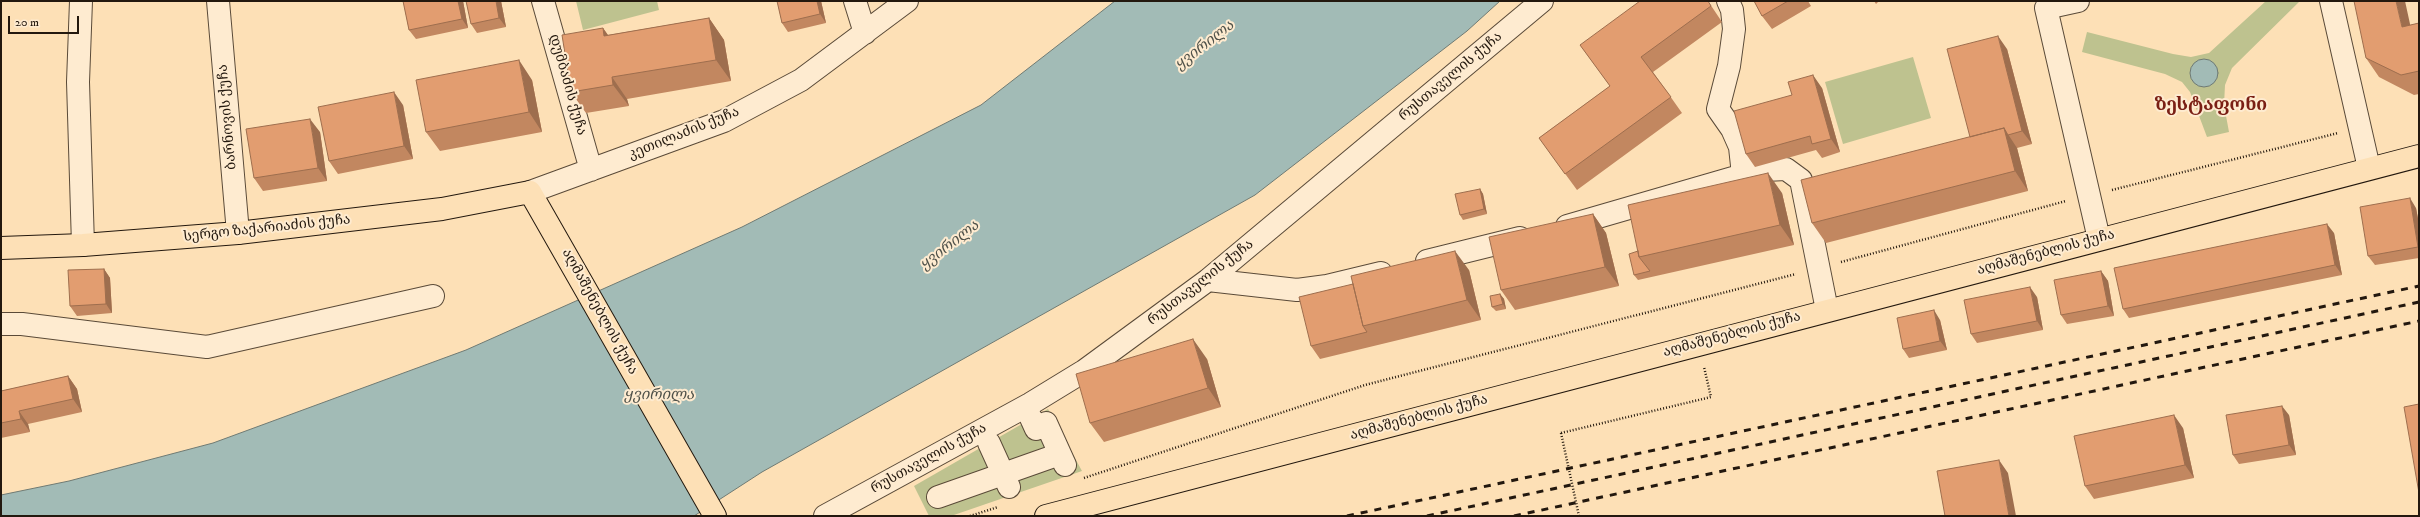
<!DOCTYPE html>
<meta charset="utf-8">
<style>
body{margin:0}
#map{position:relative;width:2420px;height:517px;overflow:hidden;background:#fde0b6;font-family:"IM FELL DW Pica",serif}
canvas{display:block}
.frame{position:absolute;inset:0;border:2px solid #23180e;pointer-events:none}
.scale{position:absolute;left:8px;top:16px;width:71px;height:18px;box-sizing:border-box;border:2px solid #23180e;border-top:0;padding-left:5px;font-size:12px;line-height:14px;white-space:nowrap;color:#23180e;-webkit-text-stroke:3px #feebd0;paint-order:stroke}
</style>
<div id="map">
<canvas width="2420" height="517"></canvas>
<div class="frame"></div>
<div class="scale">20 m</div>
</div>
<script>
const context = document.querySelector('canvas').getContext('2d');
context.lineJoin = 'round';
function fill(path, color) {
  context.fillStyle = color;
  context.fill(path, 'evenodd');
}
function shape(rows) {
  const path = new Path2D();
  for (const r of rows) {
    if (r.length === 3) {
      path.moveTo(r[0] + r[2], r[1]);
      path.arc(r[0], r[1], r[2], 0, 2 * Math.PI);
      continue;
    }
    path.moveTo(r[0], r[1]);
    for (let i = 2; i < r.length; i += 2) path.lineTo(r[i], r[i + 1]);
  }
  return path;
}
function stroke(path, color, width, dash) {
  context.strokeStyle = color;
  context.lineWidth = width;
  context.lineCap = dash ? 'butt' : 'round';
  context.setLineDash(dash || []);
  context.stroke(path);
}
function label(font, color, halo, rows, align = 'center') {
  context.font = font + ' "IM FELL DW Pica","Noto Serif Georgian",serif';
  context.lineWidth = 4;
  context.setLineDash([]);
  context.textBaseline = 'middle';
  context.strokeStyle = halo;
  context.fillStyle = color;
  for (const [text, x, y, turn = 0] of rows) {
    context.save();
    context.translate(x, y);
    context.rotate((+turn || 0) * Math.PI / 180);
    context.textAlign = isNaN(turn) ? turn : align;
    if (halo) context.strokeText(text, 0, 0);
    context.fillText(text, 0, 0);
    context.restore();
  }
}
const green = shape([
 [576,1,657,1,659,10,583,30],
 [2266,1,2300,1,2232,68,2225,85,2224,105,2229,132,2207,137,2190,92,2182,82,2165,74,2082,52,2087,32,2173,54,2191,57,2209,53],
 [1913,57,1931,118,1843,144,1825,82],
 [1048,409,1082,471,951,516,929,516,914,486]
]);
const water = shape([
 [1115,1,1500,1,1467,31,1255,195,762,472,694,516,1,516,1,495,69,481,213,443,466,350,742,227,981,105,1115,1],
 [2204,73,14]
]);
const path = shape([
 [2112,190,2338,133],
 [1841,262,2066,201],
 [1561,433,1711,397,1704,367],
 [1084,478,1365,385,1796,274],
 [970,516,998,507]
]);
const minor = shape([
 [81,1,78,82,83,245],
 [218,1,238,233],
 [543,1,591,170],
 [855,1,865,33],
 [1728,1,1732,10,1734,29,1729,66,1718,109,1732,129,1740,147,1743,175],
 [2078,1,2046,8,2099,239],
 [2331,1,2369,168],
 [530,192,724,121,801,80,907,1],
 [1567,226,1743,175,1765,170,1786,169,1801,180,1827,310],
 [1427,261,1520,238],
 [1208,280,1297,290,1327,286,1381,273],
 [1,324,22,324,207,347,433,296],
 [1031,418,1036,429,1046,423,1060,454],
 [989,443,1009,487],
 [938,497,1060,454,1065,465],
 [825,516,1030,404,1084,371,1208,280,1542,1]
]);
const major = shape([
 [1,248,83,245,238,233,442,209,530,192,715,516],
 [1046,516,2419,156]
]);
const rail = shape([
 [1347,516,2419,286],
 [1427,516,2419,302],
 [1514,516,2419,321]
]);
const pathBridge = shape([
 [1561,433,1579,516]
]);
const wall = shape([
 [403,1,463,1,468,28,416,39,409,30],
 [501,1,506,27,477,33,471,24],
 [777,1,821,1,826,23,788,32,782,23],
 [1708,1,1722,22,1653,72,1682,113,1577,190,1539,138,1610,86,1580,45],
 [1754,1,1808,1,1811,6,1772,29,1762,16],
 [1874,1,1879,1,1876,4],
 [709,18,724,40,731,81,627,99,629,106,586,113,571,92,603,28,608,35],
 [2419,23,2419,94,2414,95,2379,77,2366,58,2410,25],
 [2007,49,2032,144,2017,148,2028,191,1826,243,1812,223,1970,137],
 [532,80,542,132,440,151,426,132],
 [1822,88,1840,152,1822,158,1816,150,1755,167,1746,154,1792,95],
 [403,105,413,159,338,174,329,161],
 [320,132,327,181,263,191,254,178],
 [1480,189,1483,194,1487,214,1463,220,1460,215],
 [1782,193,1794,245,1638,280,1634,275,1638,251],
 [2416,208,2419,224,2419,258,2375,265,2368,256],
 [1593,214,1606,233,1619,286,1515,310,1501,290],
 [2334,233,2342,275,2129,318,2123,309],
 [104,269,110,278,112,313,77,316,70,306],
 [1469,270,1481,320,1320,359,1311,346],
 [2101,271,2108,281,2114,316,2067,324,2061,315],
 [1500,294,1504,299,1506,309,1496,311,1492,307],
 [2037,297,2043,330,1977,343,1971,334],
 [1940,320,1947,350,1909,358,1903,349],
 [1207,359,1221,407,1104,442,1090,423],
 [68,376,77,389,82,412,28,424,30,432,1,438,1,391],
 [2289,415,2296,455,2239,464,2233,455],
 [2183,428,2194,478,2094,499,2085,486]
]);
const shadedWall = shape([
 [458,1,463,1,468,28,462,19],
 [496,1,501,1,506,27,499,18],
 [817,1,821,1,826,23,820,14],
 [2396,1,2405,1,2415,47,2402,27],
 [709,18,724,40,731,81,716,60],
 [603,28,618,50,604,36],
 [1998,36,2007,49,2032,144,2022,131],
 [519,60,532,80,542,132,529,112],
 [1813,75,1822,88,1840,152,1831,139],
 [612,77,627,99,629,106,613,85],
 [394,92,403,105,413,159,404,146],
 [310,119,320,132,327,181,318,168],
 [2004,128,2017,148,2028,191,2015,171],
 [1768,173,1782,193,1794,245,1780,225],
 [1480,189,1483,194,1487,214,1484,209],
 [2410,198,2416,208,2419,224,2419,248,2418,247],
 [1593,214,1606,233,1619,286,1605,267],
 [2327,224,2334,233,2342,275,2335,265],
 [1455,251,1469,270,1481,320,1467,300],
 [104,269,110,278,112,313,106,304],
 [2101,271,2108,281,2114,316,2108,306],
 [2030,287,2037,297,2043,330,2037,321],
 [1500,294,1504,299,1506,309,1503,304],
 [1934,310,1940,320,1947,350,1940,341],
 [1193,339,1207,359,1221,407,1208,388],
 [68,376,77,389,82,412,73,399],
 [2282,406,2289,415,2296,455,2289,445],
 [19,411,28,424,30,432,21,419],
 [2174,415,2183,428,2194,478,2185,465],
 [1999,460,2008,473,2016,516,2009,516]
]);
const building = shape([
 [403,1,458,1,462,19,409,30,403,1],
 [466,1,496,1,499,18,471,24,466,1],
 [777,1,817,1,820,14,782,23,777,1],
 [1640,1,1708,1,1711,6,1641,57,1671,97,1565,174,1539,138,1610,86,1580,45,1640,1],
 [1754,1,1788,1,1762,16,1754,1],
 [2354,1,2396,1,2402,27,2419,23,2419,71,2401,75,2366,58,2354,1],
 [709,18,716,60,612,77,613,85,571,92,562,35,603,28,604,36,709,18],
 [1998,36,2022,131,2008,135,2004,128,1970,137,1947,49,1998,36],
 [519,60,529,112,426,132,416,80,519,60],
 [1813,75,1831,139,1812,144,1810,136,1746,154,1734,111,1792,95,1788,82,1813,75],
 [394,92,404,146,329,161,318,107,394,92],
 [310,119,318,168,254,178,246,129,310,119],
 [2004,128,2015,171,1812,223,1801,180,2004,128],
 [1768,173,1780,225,1639,257,1628,205,1768,173],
 [1480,189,1484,209,1460,215,1455,194,1480,189],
 [2410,198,2418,247,2368,256,2360,207,2410,198],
 [1593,214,1605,267,1501,290,1489,237,1593,214],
 [2327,224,2335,265,2123,309,2114,268,2327,224],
 [1455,251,1467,300,1363,326,1351,276,1455,251],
 [1638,251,1639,257,1650,271,1634,275,1629,254,1638,251],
 [104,269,106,304,70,306,68,270,104,269],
 [2101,271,2108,306,2061,315,2054,280,2101,271],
 [1353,284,1363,326,1367,332,1311,346,1299,297,1353,284],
 [2030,287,2037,321,1971,334,1964,300,2030,287],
 [1500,294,1503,304,1492,307,1490,296,1500,294],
 [1934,310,1940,341,1903,349,1897,318,1934,310],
 [1193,339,1208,388,1090,423,1076,374,1193,339],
 [68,376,73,399,19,411,21,419,1,423,1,391,68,376],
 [2419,404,2419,493,2404,407,2419,404],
 [2282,406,2289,445,2233,455,2226,415,2282,406],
 [2174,415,2185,465,2085,486,2074,436,2174,415],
 [1999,460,2009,516,1945,516,1937,471,1999,460]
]);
const streetNames = [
 ["რუსთაველის ქუჩა",1451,77,-40],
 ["დუმბაძის ქუჩა",567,85,74],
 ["ბარნოვის ქუჩა",228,117,-95],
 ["კეთილაძის ქუჩა",684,134,-22],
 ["სერგო ზაქარიაძის ქუჩა",267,229,-6],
 ["აღმაშენებლის ქუჩა",2046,253,-15],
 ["რუსთაველის ქუჩა",1201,283,-38],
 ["აღმაშენებლის ქუჩა",599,312,61],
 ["აღმაშენებლის ქუჩა",1732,335,-15],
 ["აღმაშენებლის ქუჩა",1419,418,-15],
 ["რუსთაველის ქუჩა",929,459,-29]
];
const waterNames = [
 ["ყვირილა",1205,46,-38],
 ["ყვირილა",950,246,-38],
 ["ყვირილა",659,396]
];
const districtNames = [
 ["ზესტაფონი",2211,106]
];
fill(green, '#bec28f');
fill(water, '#a2bbb6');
stroke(water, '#6f7a73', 1);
stroke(minor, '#5a4a38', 24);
stroke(major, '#23180e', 24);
stroke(path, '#23180e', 2.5, [1, 2]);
stroke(minor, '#feebd0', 22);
stroke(major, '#fde0b6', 22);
stroke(rail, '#23180e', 3, [7, 7]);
stroke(pathBridge, '#23180e', 2.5, [1, 2]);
fill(wall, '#c28760');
fill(shadedWall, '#9e6e4e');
fill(building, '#e29d70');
stroke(building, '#9e6e4e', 1);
label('14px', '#23180e', '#feebd0', streetNames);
label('italic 15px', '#4f5149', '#feebd0', waterNames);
label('bold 18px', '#7a1f14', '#feebd0', districtNames);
</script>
